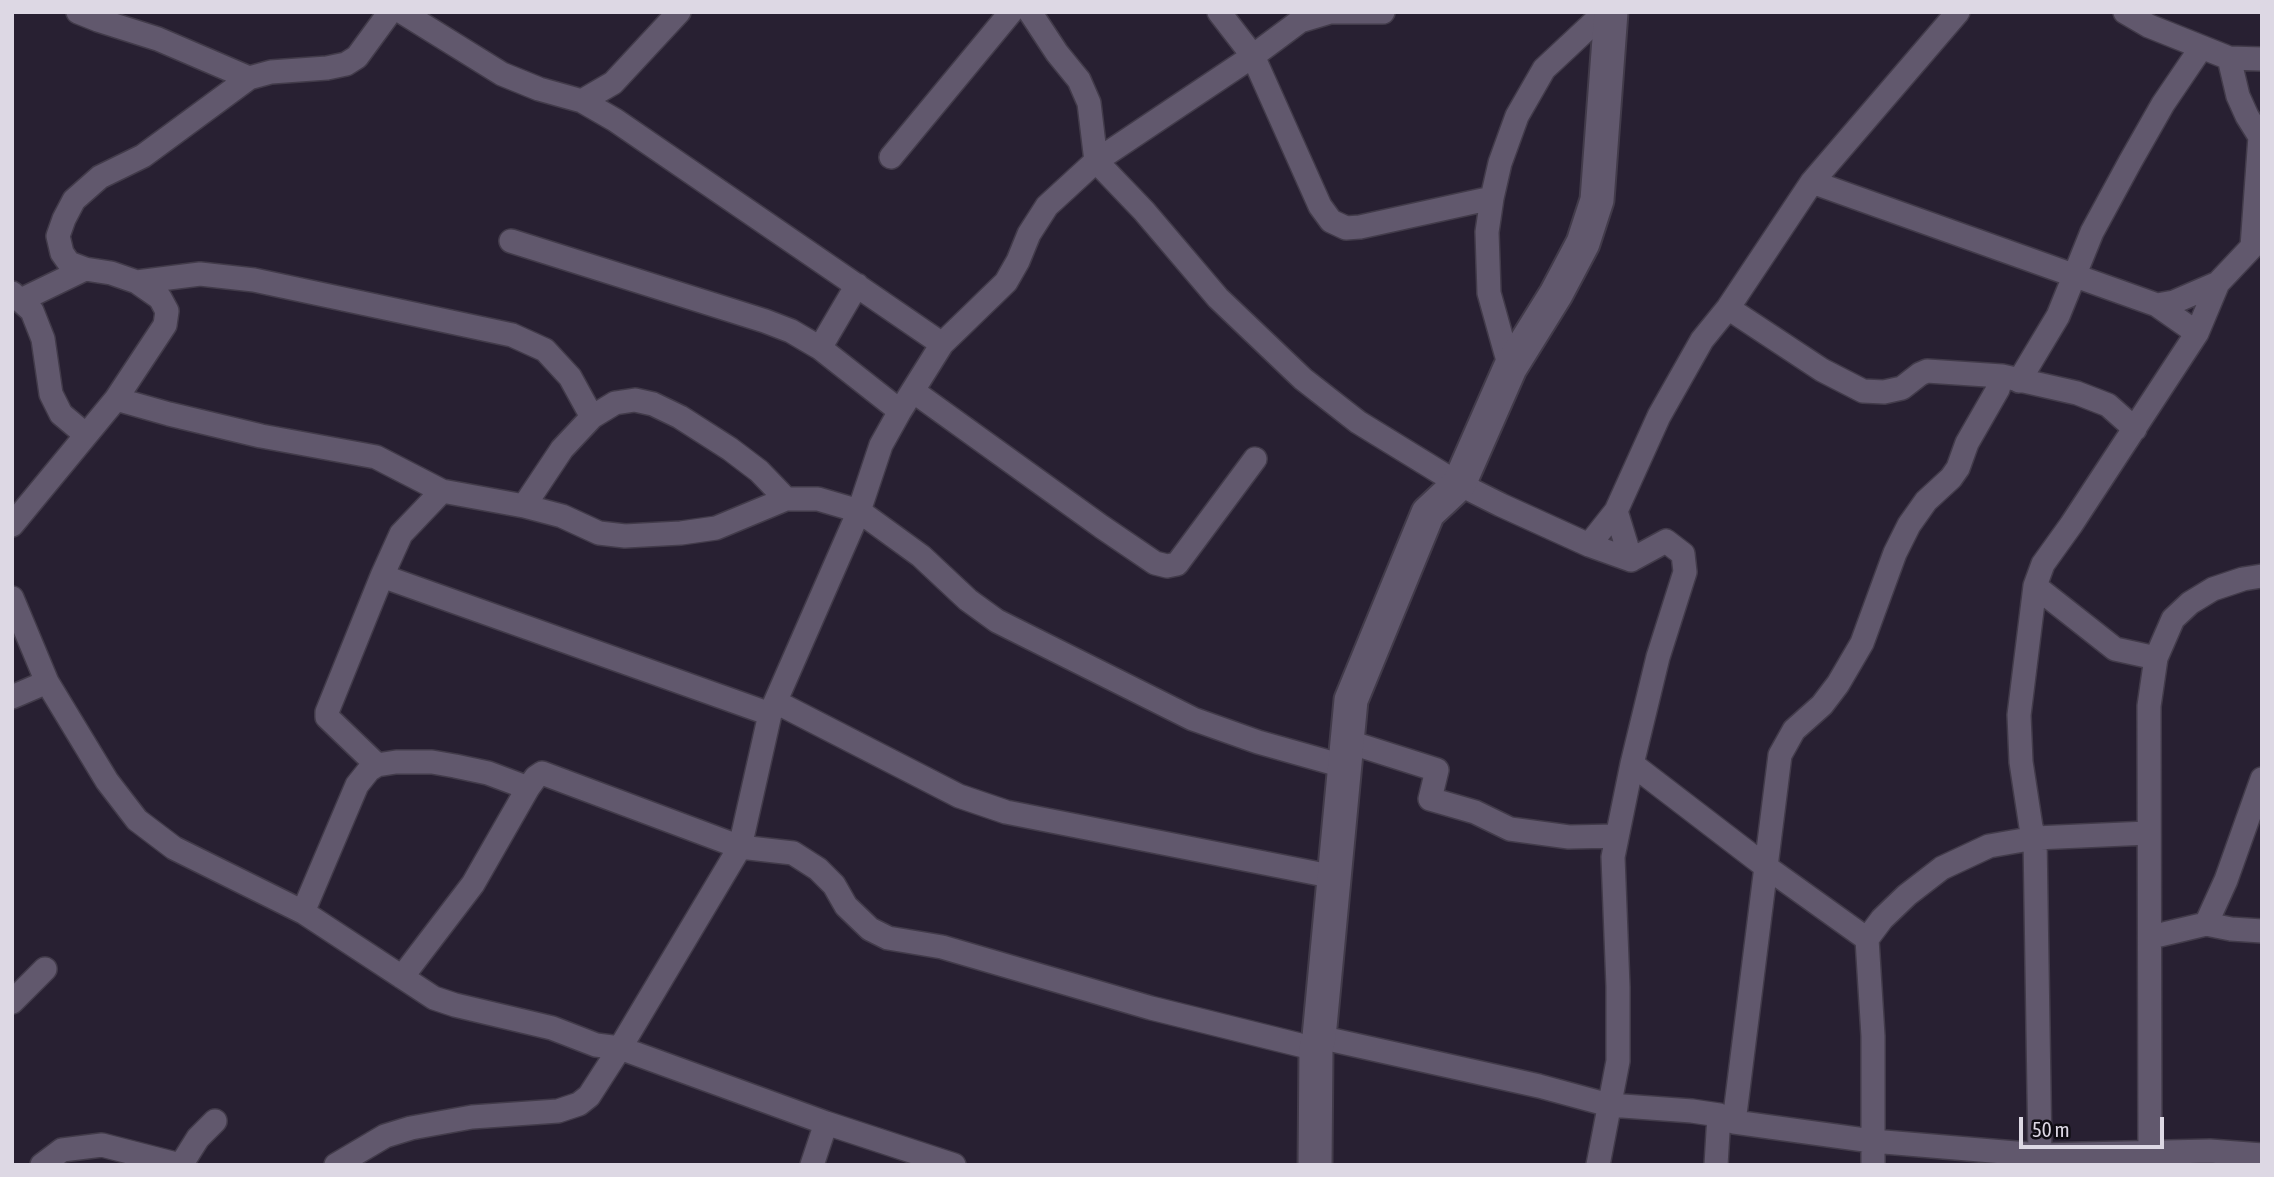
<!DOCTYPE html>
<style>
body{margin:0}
#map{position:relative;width:2274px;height:1177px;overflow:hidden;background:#282032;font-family:"Asap Condensed",sans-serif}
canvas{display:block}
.frame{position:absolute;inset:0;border:14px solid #ddd8e4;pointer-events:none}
.scale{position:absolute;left:2019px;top:1117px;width:145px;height:32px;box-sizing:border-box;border:4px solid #ddd8e4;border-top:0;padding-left:9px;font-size:21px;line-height:24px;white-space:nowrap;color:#ddd8e4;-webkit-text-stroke:5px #0f0c13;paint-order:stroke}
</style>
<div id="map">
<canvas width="2274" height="1177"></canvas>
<div class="frame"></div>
<div class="scale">50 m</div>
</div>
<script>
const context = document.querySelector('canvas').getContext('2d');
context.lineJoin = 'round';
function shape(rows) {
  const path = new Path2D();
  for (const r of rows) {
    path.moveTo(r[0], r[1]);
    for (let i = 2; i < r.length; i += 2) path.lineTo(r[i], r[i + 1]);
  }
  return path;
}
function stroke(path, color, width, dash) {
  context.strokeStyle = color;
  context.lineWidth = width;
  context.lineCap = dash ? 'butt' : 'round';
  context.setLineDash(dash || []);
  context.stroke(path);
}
const street = shape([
 [78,12,98,20,158,39,249,78],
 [402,12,502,74,539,89,582,101,615,120,942,344],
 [1030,12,1057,53,1079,80,1089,103,1096,161,1144,211,1218,298,1303,379,1358,422,1459,484,1501,505,1589,545,1631,560,1666,541,1683,554,1685,572,1658,657,1632,764,1613,857,1618,987,1618,1061,1598,1165],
 [1219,12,1253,56,1320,206,1331,221,1346,228,1360,227,1492,198],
 [2125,12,2149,26,2229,58,2262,59],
 [2229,58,2238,96,2247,116,2262,140],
 [582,101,613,83,679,12],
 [891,157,1011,12],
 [1812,182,2157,305],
 [511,241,765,321,791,331,820,348,900,411],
 [2252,247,2260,136],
 [137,282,200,274,254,280,512,335,545,350,570,377,592,417],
 [12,293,32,311,43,339,51,394,61,414,86,435],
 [21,300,85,269],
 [1728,308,1822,370,1863,391,1884,392,1902,388,1920,374,1927,371,2002,376,2077,393,2108,405,2135,429],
 [2197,333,2157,305,2174,302,2218,283],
 [820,348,857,285],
 [1510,368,1489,293,1487,232,1492,198,1500,163,1517,116,1544,69,1605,12],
 [2019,381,2058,316,2092,232,2130,162,2163,104,2201,48],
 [913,391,1102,527,1155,563,1167,566,1177,564,1255,459],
 [116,399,169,414,261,436,376,457,442,491,524,506,562,516,599,533,625,536,681,533,716,528,786,499,818,499,859,511,921,556,968,600,997,621,1193,719,1258,742,1343,766],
 [524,506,562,449,592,417,615,403,635,400,653,404,680,417,730,449,759,471,786,499],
 [1616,511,1631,560],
 [12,525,116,399,165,325,167,311,160,298,137,282,111,273,85,269,69,263,62,253,58,236,64,219,74,200,100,177,143,156,249,78,271,72,327,68,346,64,357,57,390,12],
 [1589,545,1616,511,1659,416,1702,340,1728,308,1812,182,1958,12],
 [382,576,770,714],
 [2035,586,2115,649,2156,658],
 [12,598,47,682,107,781,137,820,174,848,303,912,434,998,455,1005,552,1028,596,1045,620,1048,826,1123,954,1165],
 [12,697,47,682],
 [776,702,959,796,1006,812,1335,877],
 [1346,741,1437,770,1430,799,1475,812,1510,829,1569,837,1616,836],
 [1632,764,1765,866,1867,939],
 [377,765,327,717,327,712,382,576,401,534,442,491],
 [303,912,357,785,369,770,377,765,396,762,432,762,455,766,488,773,528,788],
 [2206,924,2226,880,2262,779],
 [2151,937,2206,924,2231,929,2262,931],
 [402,977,473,884,528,788,536,777,542,773,740,847,793,853,818,869,834,885,846,906,870,929,888,938,942,947,1151,1008,1316,1049],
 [12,1002,45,969],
 [1319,1037,1539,1086,1609,1105,1692,1111,1719,1115,1734,1122,1872,1141,2040,1155,2210,1151,2262,1155],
 [1734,1122,1780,755,1794,730,1822,705,1838,684,1862,643,1895,553,1909,525,1926,501,1951,478,1958,468,1967,443,1998,389,2002,376],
 [2040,1155,2035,838,2031,827,2021,762,2019,715,2035,586,2043,564,2071,525,2197,333,2218,283,2252,247,2262,230],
 [42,1165,62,1150,102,1145,180,1165],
 [181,1165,198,1138,215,1121],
 [336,1165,385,1136,411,1128,472,1117,558,1111,579,1104,589,1096,620,1048,740,847,770,714,859,511,881,445,900,411,942,344,1006,282,1018,261,1029,234,1047,206,1096,161,1253,56,1300,21,1330,12,1383,12],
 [812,1165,826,1123],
 [1716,1165,1719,1115],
 [1873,1165,1873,1036,1867,939,1882,919,1907,895,1942,868,1989,846,2035,838,2148,833],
 [2150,1165,2149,706,2156,658,2173,619,2190,603,2213,589,2243,579,2262,576]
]);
const secondary = shape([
 [1315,1165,1316,1049,1319,1037,1351,700,1428,513,1459,484,1510,368,1556,294,1583,243,1597,200,1611,12]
]);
stroke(street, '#423b4a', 26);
stroke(secondary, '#423b4a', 37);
stroke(street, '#61586d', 23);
stroke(secondary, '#61586d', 33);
</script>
